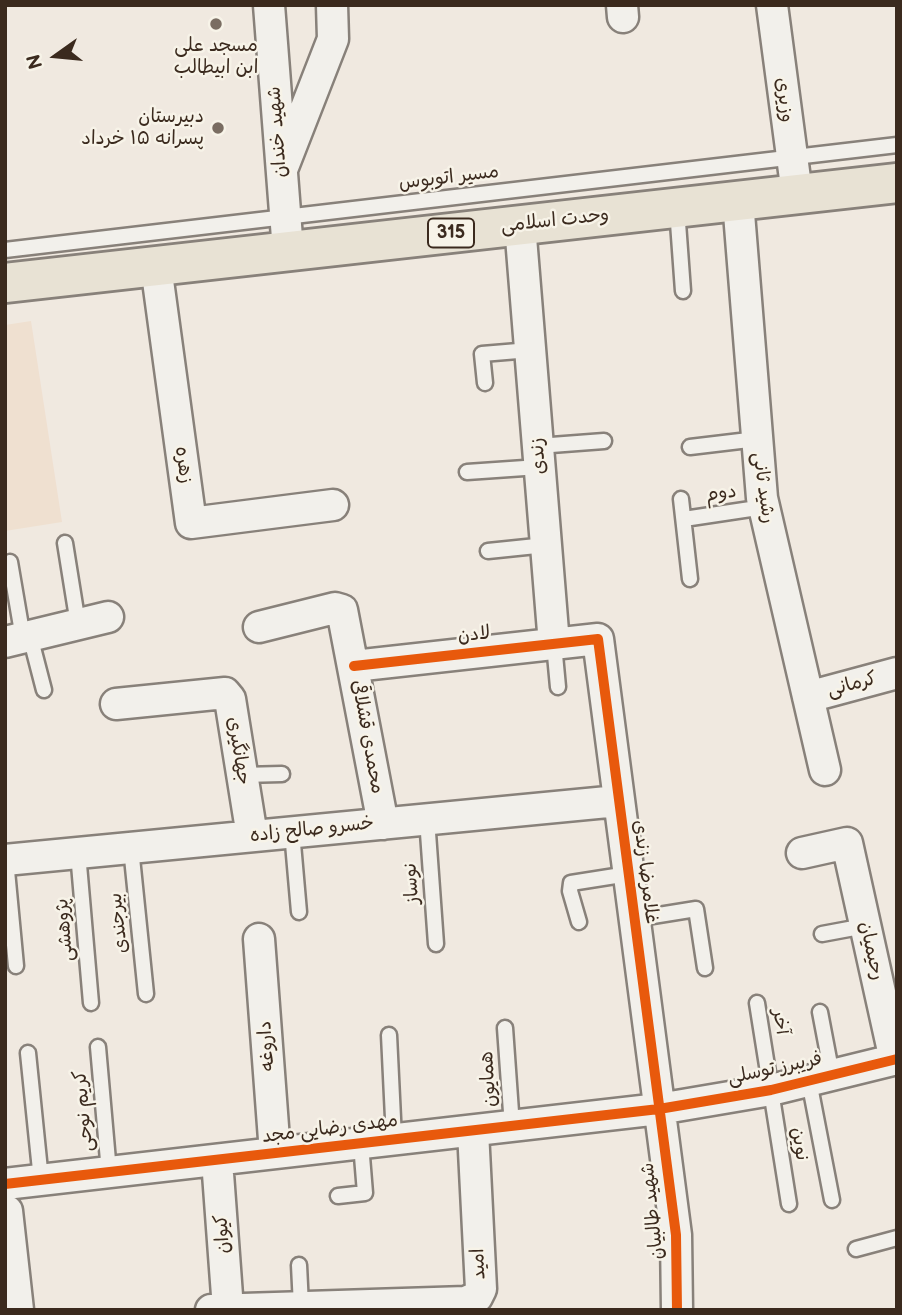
<!DOCTYPE html>
<meta charset="utf-8">
<style>
body{margin:0}
#map{position:relative;width:902px;height:1315px;overflow:hidden;background:#f0e9e0;font-family:"Balsamiq Sans",sans-serif}
canvas{display:block}
.frame{position:absolute;inset:0;border:7px solid #3b2a1e;pointer-events:none}
.north{position:absolute;left:21px;top:21px;width:70px;height:70px;-webkit-text-stroke:5px #f7f3e8;paint-order:stroke;rotate:255deg;font-size:19px;font-weight:700;line-height:28px;text-align:center;color:#3b2a1e}
.north::after{content:'';display:block;margin:auto;width:24px;height:32px;background:#3b2a1e;clip-path:polygon(50% 0,100% 100%,50% 72%,0 100%)}
</style>
<div id="map">
<canvas width="902" height="1315"></canvas>
<div class="frame"></div>
<div class="north">N</div>
</div>
<script>
const context = document.querySelector('canvas').getContext('2d');
context.lineJoin = 'round';
function fill(path, color) {
  context.fillStyle = color;
  context.fill(path, 'evenodd');
}
function shape(rows) {
  const path = new Path2D();
  for (const r of rows) {
    path.moveTo(r[0], r[1]);
    for (let i = 2; i < r.length; i += 2) path.lineTo(r[i], r[i + 1]);
  }
  return path;
}
function stroke(path, color, width, dash) {
  context.strokeStyle = color;
  context.lineWidth = width;
  context.lineCap = dash ? 'butt' : 'round';
  context.setLineDash(dash || []);
  context.stroke(path);
}
function label(font, color, halo, rows, align = 'center') {
  context.font = font + ' "Balsamiq Sans","Playpen Sans Arabic",sans-serif';
  context.lineWidth = 5;
  context.setLineDash([]);
  context.textBaseline = 'middle';
  context.strokeStyle = halo;
  context.fillStyle = color;
  for (const [text, x, y, turn = 0] of rows) {
    context.save();
    context.translate(x, y);
    context.rotate((+turn || 0) * Math.PI / 180);
    context.textAlign = isNaN(turn) ? turn : align;
    if (halo) context.strokeText(text, 0, 0);
    context.fillText(text, 0, 0);
    context.restore();
  }
}
const built = shape([
 [31,321,62,522,5,531,5,325]
]);
const service = shape([
 [677,209,683,291],
 [5,250,897,145],
 [485,383,482,354,530,350],
 [538,446,604,441],
 [690,447,757,439],
 [467,472,539,467],
 [681,499,690,579],
 [684,519,764,507],
 [65,543,78,624],
 [488,551,546,545],
 [10,562,23,638],
 [30,636,44,690],
 [554,644,558,687],
 [242,775,282,774],
 [427,819,436,944],
 [292,832,299,912],
 [131,848,146,994],
 [78,853,91,1003],
 [6,860,16,966],
 [634,919,696,909,705,968],
 [579,922,570,891,571,883,628,874],
 [822,934,865,926],
 [757,1003,789,1204],
 [820,1012,832,1075],
 [505,1028,512,1126],
 [389,1035,394,1139],
 [98,1047,109,1172],
 [28,1053,41,1180],
 [809,1081,832,1200],
 [338,1196,365,1193,361,1144],
 [856,1249,897,1238],
 [299,1265,301,1306]
]);
const minor = shape([
 [269,5,288,251],
 [622,5,623,17],
 [772,5,797,194],
 [283,167,333,39,332,5],
 [738,201,762,498,825,770],
 [520,225,554,644],
 [156,266,191,523,333,505],
 [259,627,335,608,342,610,383,824],
 [5,642,108,617],
 [354,666,598,639,676,1235,677,1310],
 [808,697,897,673],
 [116,704,225,693,230,699,252,836],
 [802,853,847,843,895,1060],
 [5,860,618,801],
 [259,939,275,1153],
 [217,1160,228,1309],
 [5,1184,659,1109,771,1090,897,1059],
 [7,1211,18,1310],
 [211,1310,466,1302,477,1297,481,1289,473,1131]
]);
const primary = shape([
 [5,283,897,183]
]);
const cycleway = shape([
 [354,666,598,639,676,1235,677,1310],
 [5,1184,659,1109,771,1090,897,1059]
]);
const markers = [
 [216,24,7,"#7a6d62"],
 [218,128,7,"#7a6d62"]
];
const shields = [
 [451,233,46]
];
const shieldNames = [
 ["315",451,233]
];
const poiNames = [
 ["مسجد علی",216,46],
 ["ابن ابیطالب",216,68],
 ["دبیرستان",204,117,"right"],
 ["پسرانه ۱۵ خرداد",204,139,"right"]
];
const streetNames = [
 ["وزیری",784,100,83],
 ["شهید خندان",278,132,-94],
 ["مسیر اتوبوس",449,178,-7],
 ["وحدت اسلامی",555,221,-6],
 ["زندی",539,456,-94],
 ["زهره",183,465,82],
 ["رشید ثانی",763,488,82],
 ["دوم",721,494,-9],
 ["لادن",474,635,-6],
 ["کرمانی",852,685,-15],
 ["محمدی قشلاقی",367,737,80],
 ["جهانگیری",238,751,81],
 ["خسرو صالح زاده",312,830,-6],
 ["غلامرضا زندی",645,872,83],
 ["نوساز",412,883,-94],
 ["بیرجندی",119,923,-96],
 ["پژوهشی",65,930,-95],
 ["رحیمیان",871,951,77],
 ["آخر",780,1022,81],
 ["داروغه",267,1046,-94],
 ["فریبرز توسلی",775,1069,-12],
 ["همایون",489,1079,-94],
 ["کریم نوحی",84,1111,-95],
 ["مهدی رضایی مجد",330,1129,-7],
 ["نوین",799,1144,81],
 ["شهید طالبیان",653,1211,-96],
 ["کیوان",223,1234,-94],
 ["امید",479,1264,-93]
];
fill(built, '#efe0d0');
stroke(service, '#88817a', 19);
stroke(minor, '#88817a', 35);
stroke(primary, '#88817a', 44);
stroke(service, '#f2f0eb', 14);
stroke(minor, '#f2f0eb', 30);
stroke(primary, '#e8e2d4', 38);
stroke(cycleway, '#e8590c', 10);
for (const [x, y, r, color] of markers) {
  const dot = new Path2D();
  dot.arc(x, y, r, 0, 2 * Math.PI);
  context.fillStyle = color;
  context.fill(dot);
  stroke(dot, '#f7f3e8', 2.5);
}
for (const [x, y, w] of shields) {
  const box = new Path2D();
  box.roundRect(x - w / 2, y - 14.5, w, 29, 5);
  context.fillStyle = '#f7f3e8';
  context.fill(box);
  stroke(box, '#3b2a1e', 2);
}
label('bold 18px', '#3b2a1e', null, shieldNames);
label('19px', '#3b2a1e', '#f7f3e8', poiNames);
label('19px', '#3b2a1e', '#f7f3e8', streetNames);
</script>
